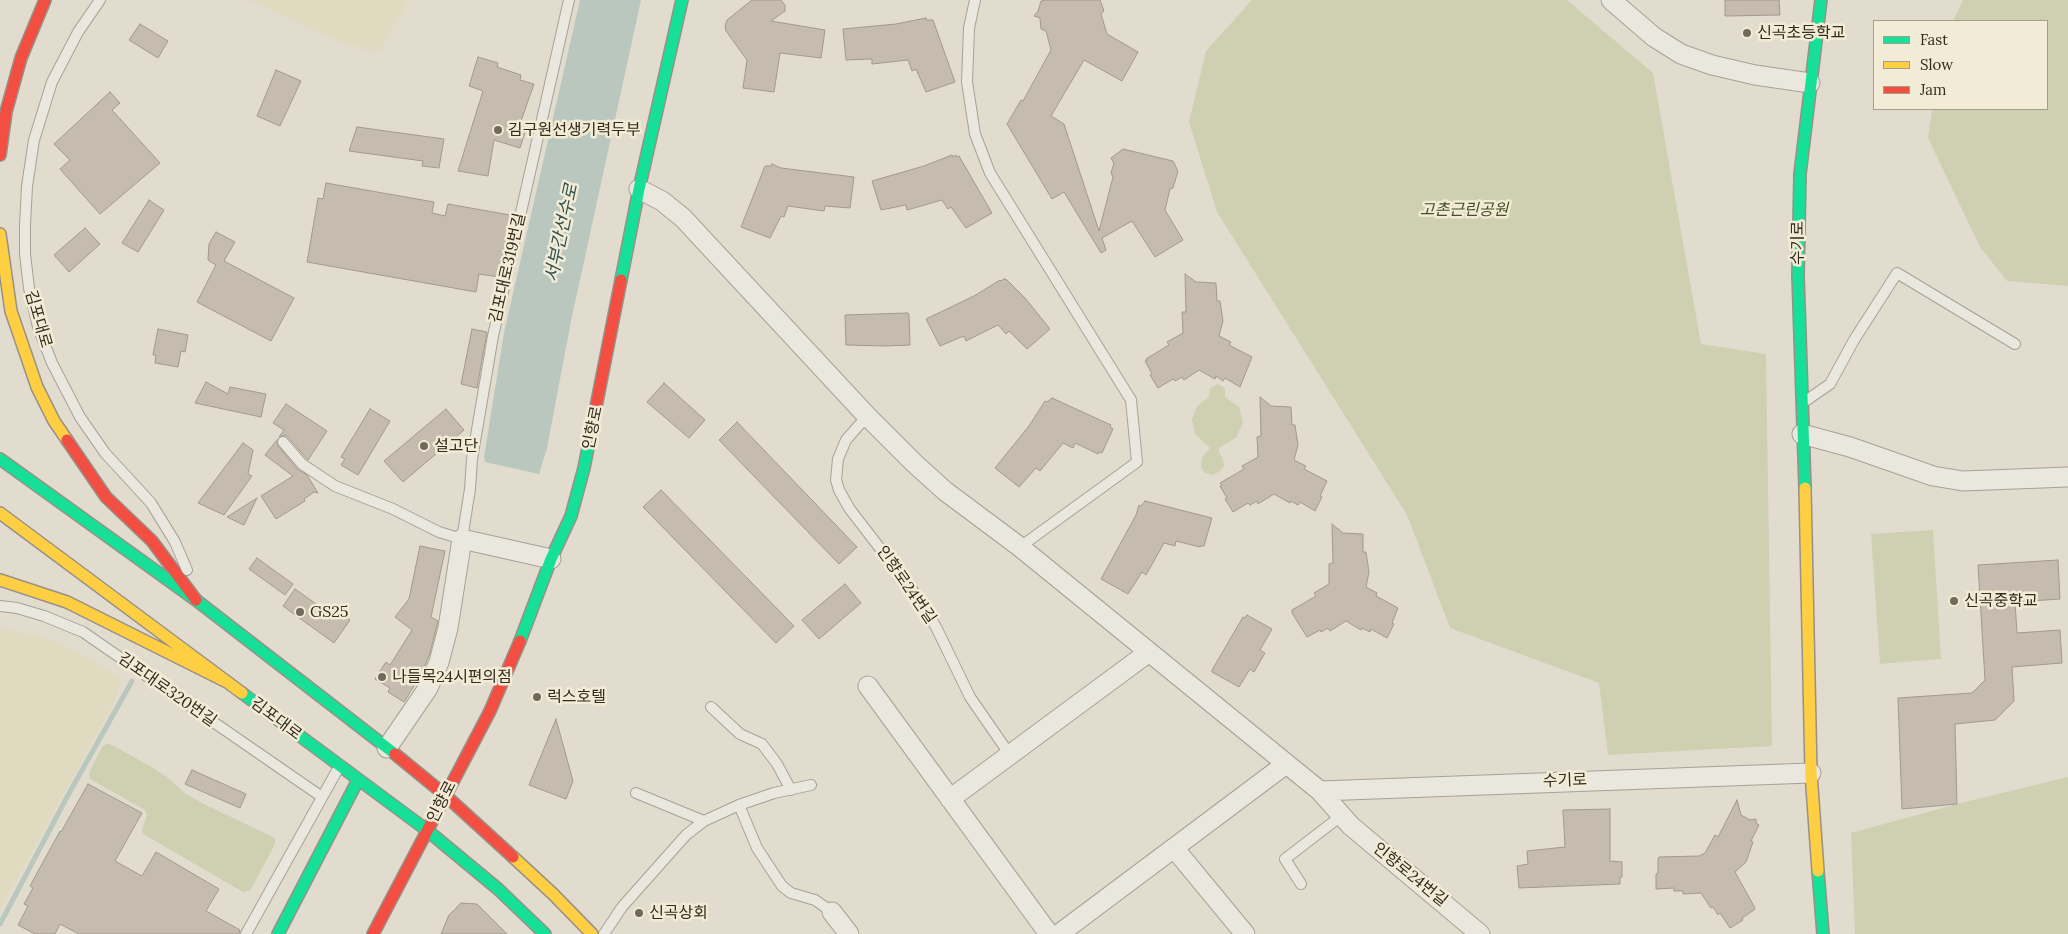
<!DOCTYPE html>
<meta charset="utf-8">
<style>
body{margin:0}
#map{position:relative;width:2068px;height:934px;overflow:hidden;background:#e2dcce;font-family:Lora,serif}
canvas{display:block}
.legend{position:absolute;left:1873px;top:20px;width:175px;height:90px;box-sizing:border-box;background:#f2ebd5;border:1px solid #a69e8d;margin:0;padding:6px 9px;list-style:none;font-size:15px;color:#352b20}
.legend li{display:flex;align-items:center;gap:10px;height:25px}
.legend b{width:25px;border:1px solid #a69e8d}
</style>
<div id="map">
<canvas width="2068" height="934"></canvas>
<ul class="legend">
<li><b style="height:6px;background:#16e098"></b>Fast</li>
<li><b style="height:6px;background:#ffcf43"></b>Slow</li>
<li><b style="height:6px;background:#f24e42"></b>Jam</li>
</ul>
</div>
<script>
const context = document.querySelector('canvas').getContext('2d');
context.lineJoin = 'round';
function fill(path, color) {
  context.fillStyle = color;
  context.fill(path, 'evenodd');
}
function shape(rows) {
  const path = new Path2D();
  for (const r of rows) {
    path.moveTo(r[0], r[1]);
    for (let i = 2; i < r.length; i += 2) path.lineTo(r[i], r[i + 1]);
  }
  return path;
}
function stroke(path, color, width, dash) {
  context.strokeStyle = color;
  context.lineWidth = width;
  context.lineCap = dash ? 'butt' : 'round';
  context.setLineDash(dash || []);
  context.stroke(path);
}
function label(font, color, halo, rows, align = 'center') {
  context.font = font + ' Lora,"Noto Sans KR",serif';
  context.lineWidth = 5;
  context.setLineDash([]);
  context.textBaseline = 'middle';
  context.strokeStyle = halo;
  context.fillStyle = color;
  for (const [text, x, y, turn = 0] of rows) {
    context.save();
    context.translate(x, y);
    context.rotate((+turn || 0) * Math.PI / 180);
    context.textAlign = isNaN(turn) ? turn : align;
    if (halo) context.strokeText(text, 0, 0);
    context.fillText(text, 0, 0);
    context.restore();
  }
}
const farmland = shape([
 [249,0,409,0,380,50,374,53,333,39],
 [0,628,32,634,56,642,99,664,121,678,122,682,114,703,0,910]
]);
const green = shape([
 [1252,0,1567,0,1653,73,1701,344,1766,354,1772,746,1608,755,1599,683,1450,628,1407,515,1217,212,1189,122,1206,51],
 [1963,0,2068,0,2068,286,2007,281,1980,247,1928,138,1932,109,2047,109,2047,21,1953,21],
 [1218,384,1225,388,1225,397,1239,407,1243,422,1236,438,1219,448,1219,452,1223,459,1224,466,1219,472,1212,475,1205,473,1201,467,1202,458,1210,448,1195,434,1192,420,1197,406,1209,397,1210,388],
 [1933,530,1941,659,1880,664,1871,534],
 [108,743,150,766,167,777,186,794,202,803,273,837,275,840,275,844,250,891,243,892,143,834,142,830,147,815,145,810,90,779,89,776,90,771,102,747],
 [2068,777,2068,934,1855,934,1851,833,1957,804]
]);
const water = shape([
 [580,0,641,0,571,321,547,448,539,474,485,462,484,457,504,333]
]);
const stream = shape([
 [0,924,67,797,132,681]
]);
const building = shape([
 [752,0,781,0,785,5,785,11,771,21,825,30,821,58,780,53,774,92,743,88,747,60,726,31,725,26,727,20,752,0],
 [1046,0,1100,0,1104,11,1101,14,1107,34,1138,52,1122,81,1084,60,1051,116,1064,124,1099,231,1113,177,1111,173,1114,163,1111,158,1123,149,1173,161,1178,171,1173,188,1170,189,1165,210,1183,240,1155,257,1132,221,1102,238,1106,250,1101,253,1064,192,1052,199,1007,124,1021,100,1023,101,1051,50,1046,31,1041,29,1040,18,1034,16,1038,11,1041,1,1046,0],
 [1725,0,1779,0,1780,15,1725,16,1725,0],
 [926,18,926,20,933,20,955,82,926,92,916,69,912,71,908,60,872,64,872,59,846,60,843,29,896,24,926,18],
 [140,24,168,41,158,58,129,40,140,24],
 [478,57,498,63,497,67,521,75,520,80,534,84,520,124,527,126,520,148,494,140,488,176,458,171,483,91,469,86,478,57],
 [276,70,301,81,280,126,257,116,276,70],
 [110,92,120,103,112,110,160,163,100,214,60,169,70,160,54,144,110,92],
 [357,127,444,139,439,168,422,166,423,161,349,151,357,127],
 [952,155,953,157,956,155,957,157,959,156,992,213,966,228,951,207,948,209,942,200,907,210,906,205,881,210,872,181,924,166,952,155],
 [772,164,781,168,854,177,850,208,825,206,824,211,788,206,784,217,781,216,770,238,741,227,765,166,771,166,772,164],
 [326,183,434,202,432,213,445,216,448,204,510,215,499,277,479,274,476,292,307,262,318,198,323,199,326,183],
 [149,200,164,210,138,252,122,243,149,200],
 [85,228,100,244,69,272,54,255,85,228],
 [216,232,235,242,224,261,294,298,271,341,197,302,216,265,208,260,209,244,216,232],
 [1185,274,1196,282,1216,283,1217,301,1220,301,1223,321,1219,336,1231,342,1229,345,1252,357,1240,387,1225,378,1223,381,1216,376,1215,379,1199,370,1184,380,1182,377,1175,381,1173,379,1158,388,1150,375,1152,374,1145,361,1147,361,1146,359,1169,345,1167,342,1183,333,1182,312,1186,312,1185,274],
 [1004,279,1007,280,1025,298,1050,329,1027,349,1009,331,1006,334,998,325,966,341,964,336,940,346,926,319,974,296,1000,280,1001,281,1004,279],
 [907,313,909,314,910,345,885,346,846,345,845,315,907,313],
 [158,329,188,335,185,352,181,351,178,367,155,363,156,355,153,355,158,329],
 [472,329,487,332,477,388,461,384,472,329],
 [206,382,228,394,230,387,266,394,261,417,195,403,206,382],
 [664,383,705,420,689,438,647,402,664,383],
 [1260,397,1271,406,1291,407,1292,425,1295,425,1298,445,1294,460,1306,466,1304,469,1327,481,1320,496,1322,497,1315,511,1300,502,1298,505,1291,501,1290,503,1274,494,1258,504,1257,501,1250,505,1248,503,1233,512,1225,499,1227,498,1220,486,1222,485,1220,483,1244,469,1242,466,1258,457,1257,437,1261,436,1260,397],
 [1052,398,1111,425,1110,427,1113,429,1102,453,1099,452,1098,454,1075,443,1073,448,1063,443,1040,471,1036,468,1019,487,995,468,1029,426,1045,401,1047,402,1052,398],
 [286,404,327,431,308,460,288,437,285,435,279,437,284,430,273,423,286,404],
 [370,409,390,421,358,475,341,465,345,459,341,457,370,409],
 [446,409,464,430,403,482,384,461,446,409],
 [737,422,857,547,839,564,719,440,737,422],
 [277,440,278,446,297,469,307,475,318,493,314,492,304,499,305,501,276,519,261,496,293,476,265,455,277,440],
 [243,443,253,450,248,474,252,476,224,515,198,503,243,443],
 [661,490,794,626,776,643,643,507,661,490],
 [257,498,244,525,227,517,257,498],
 [1145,501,1212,518,1204,546,1201,546,1200,547,1176,541,1175,546,1164,543,1146,575,1142,572,1128,594,1101,579,1136,515,1139,505,1141,506,1145,501],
 [1332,524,1343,533,1363,534,1363,552,1366,552,1369,572,1366,587,1377,593,1376,596,1398,608,1392,623,1394,624,1387,638,1371,629,1370,632,1362,628,1361,630,1346,621,1330,631,1328,628,1321,632,1320,630,1307,637,1292,613,1292,610,1316,596,1314,593,1329,584,1329,564,1333,563,1332,524],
 [420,546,445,551,431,617,438,621,430,653,422,673,404,702,388,692,390,688,375,679,386,662,390,665,412,630,395,617,409,599,420,546],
 [257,558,293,584,285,595,249,569,257,558],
 [2058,560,2060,599,2015,602,2017,633,2060,630,2062,663,2012,667,2014,701,1995,720,1955,724,1957,804,1902,809,1898,698,1972,693,1985,680,1978,565,2058,560],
 [845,584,861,603,819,639,802,620,845,584],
 [295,589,326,611,330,605,350,620,334,643,283,606,295,589],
 [1247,615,1272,629,1260,650,1265,653,1254,672,1250,669,1239,687,1212,672,1212,670,1243,617,1245,618,1247,615],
 [556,719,573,781,566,799,529,785,556,719],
 [192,770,246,794,240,808,185,784,192,770],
 [88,784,142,813,115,861,142,876,156,852,219,889,206,911,240,930,239,934,79,934,60,924,55,934,35,934,18,925,28,906,24,904,33,888,30,886,60,831,61,832,88,784],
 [1737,800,1741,815,1750,820,1756,819,1756,823,1759,825,1751,841,1753,842,1746,862,1735,872,1755,908,1754,910,1742,918,1743,920,1730,928,1720,913,1718,915,1713,907,1711,908,1701,893,1683,894,1683,891,1674,891,1674,888,1656,889,1656,874,1658,873,1658,859,1659,857,1699,856,1705,853,1715,835,1718,837,1737,800],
 [1610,809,1610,861,1622,862,1622,877,1620,877,1620,884,1519,888,1517,866,1528,864,1527,851,1565,847,1563,810,1610,809],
 [461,903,477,904,507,934,441,934,449,915,461,903]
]);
const lane = shape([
 [100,0,78,32,52,82,34,140,27,186,25,225,25,254,29,288,38,327,52,363,80,417,105,453,151,503,175,542,187,570],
 [975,0,969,28,967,82,975,134,990,173,1131,400,1137,462,1020,547],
 [1804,402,1830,384,1854,340,1897,273,2015,344],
 [867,416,846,440,838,459,836,480,839,490,849,508,919,599,936,627,970,697,1010,755],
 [283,442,302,464,335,486,393,509,439,532,462,539,470,489,472,459,493,336,569,0],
 [0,606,17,608,44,616,83,632,322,797],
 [711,707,740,734,762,744,777,764,791,790],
 [636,793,704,821],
 [739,805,757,848,782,886,791,893,815,900,832,912],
 [1301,884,1285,859,1341,816],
 [246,934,339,767],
 [604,934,622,907,686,835,704,821,739,805,774,793,811,785]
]);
const street = shape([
 [1611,0,1654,37,1681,54,1712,65,1755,75,1810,83],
 [639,189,662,201,683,218,867,416,914,463,945,491,1020,547,1320,791,1351,826,1480,934],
 [1802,434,1850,447,1933,476,1963,481,2068,477],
 [868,686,1049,934],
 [387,748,428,688,439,662,448,628,462,539,551,559],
 [1320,791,1811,773],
 [950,799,1149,652],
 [1174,848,1245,934],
 [832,912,849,934],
 [1059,934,1286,764]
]);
const fast = shape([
 [621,280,639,189,682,0],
 [0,459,196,600,395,754],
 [1805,488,1798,275,1800,174,1821,0],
 [520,641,551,559,571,516,584,468,592,427],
 [242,693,428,831,498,889,545,934],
 [1818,871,1823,934],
 [278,934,358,780]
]);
const slow = shape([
 [0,234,11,311,37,387,54,421,67,440],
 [1805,488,1811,773,1818,871],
 [0,513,242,693],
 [0,580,67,602,225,681],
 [513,857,553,894,592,934]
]);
const jam = shape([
 [0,155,6,112,21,58,45,0],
 [592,427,621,280],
 [67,440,106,497,152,541,196,600],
 [395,754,445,795,513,857],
 [373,934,490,711,520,641]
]);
const markers = [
 [1747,33,5,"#72695d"],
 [498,130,5,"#72695d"],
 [424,446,5,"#72695d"],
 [1954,601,5,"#72695d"],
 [300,612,5,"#72695d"],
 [382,677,5,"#72695d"],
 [537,697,5,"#72695d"],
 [639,913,5,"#72695d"]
];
const poiNames = [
 ["신곡초등학교",1757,33],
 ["김구원선생기력두부",508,130],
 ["설고단",434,446],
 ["신곡중학교",1964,601],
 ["GS25",310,612],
 ["나들목24시편의점",392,677],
 ["럭스호텔",547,697],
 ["신곡상회",649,913]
];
const parkNames = [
 ["고촌근린공원",1464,210]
];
const streetNames = [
 ["수기로",1798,243,-90],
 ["김포대로319번길",508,268,-77],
 ["김포대로",38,319,74],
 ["인향로",593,428,-78],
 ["인향로24번길",906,585,55],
 ["김포대로320번길",167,690,35],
 ["김포대로",276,719,37],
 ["수기로",1565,781,-2],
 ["인향로",442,802,-63],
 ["인향로24번길",1410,875,39]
];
const waterNames = [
 ["서부간선수로",562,233,-78]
];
fill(farmland, '#e0dac0');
fill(green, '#cfd0b2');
fill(water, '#b9c7bf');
stroke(stream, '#b9c7bf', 5);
fill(building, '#c5bcaf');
stroke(building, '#a2998e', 1);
stroke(lane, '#a7a197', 12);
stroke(street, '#a7a197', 21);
stroke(fast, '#979187', 14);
stroke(slow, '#979187', 14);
stroke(jam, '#979187', 14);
stroke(lane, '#eae7df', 10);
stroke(street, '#eae7df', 19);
stroke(fast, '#16e098', 11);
stroke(slow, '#ffcf43', 11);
stroke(jam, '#f24e42', 11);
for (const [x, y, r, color] of markers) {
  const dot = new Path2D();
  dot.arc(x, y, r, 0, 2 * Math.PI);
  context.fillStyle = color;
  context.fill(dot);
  stroke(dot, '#f2ebd5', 2);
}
label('16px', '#352b20', '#f2ebd5', poiNames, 'left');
label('italic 16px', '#445029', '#f2ebd5', parkNames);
label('16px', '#352b20', '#f2ebd5', streetNames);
label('italic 18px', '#315352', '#f2ebd5', waterNames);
</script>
